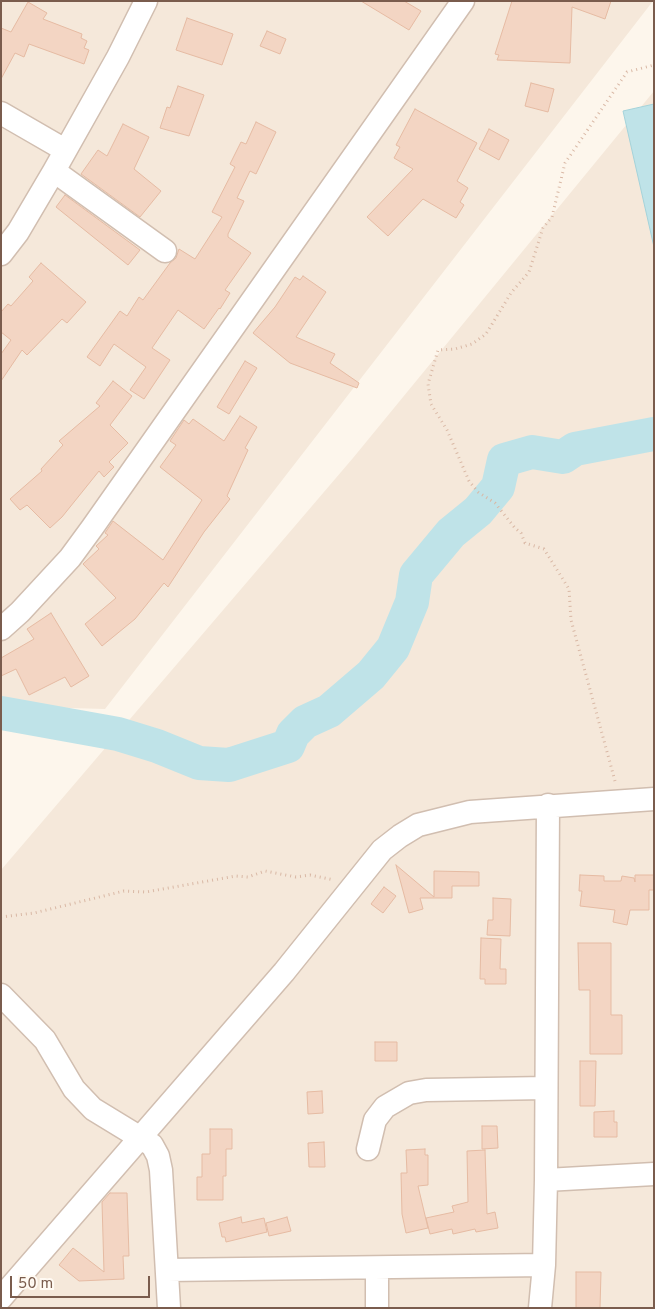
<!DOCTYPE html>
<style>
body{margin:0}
#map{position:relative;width:655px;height:1309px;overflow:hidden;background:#fdf6ec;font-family:Overpass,sans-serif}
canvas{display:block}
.frame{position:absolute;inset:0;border:2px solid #7a5c4d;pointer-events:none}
.scale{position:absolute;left:10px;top:1276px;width:140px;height:22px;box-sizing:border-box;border:2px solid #7a5c4d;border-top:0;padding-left:6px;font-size:15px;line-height:18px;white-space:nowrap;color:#7a5c4d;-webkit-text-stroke:4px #fffaf3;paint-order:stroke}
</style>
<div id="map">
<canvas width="655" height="1309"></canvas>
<div class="frame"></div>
<div class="scale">50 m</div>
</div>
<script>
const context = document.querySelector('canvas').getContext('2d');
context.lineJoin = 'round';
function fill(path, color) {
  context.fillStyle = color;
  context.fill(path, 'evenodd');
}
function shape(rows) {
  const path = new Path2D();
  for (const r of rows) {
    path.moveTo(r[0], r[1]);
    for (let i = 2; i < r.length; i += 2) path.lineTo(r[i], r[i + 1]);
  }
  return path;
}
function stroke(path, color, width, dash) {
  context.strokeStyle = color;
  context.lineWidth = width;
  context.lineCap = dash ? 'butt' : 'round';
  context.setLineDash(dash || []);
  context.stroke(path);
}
const residential = shape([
 [1,1,653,1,105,709,1,706],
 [654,91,654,1308,1,1308,1,870,353,458]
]);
const water = shape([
 [654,104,654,247,623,111,654,104]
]);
const river = shape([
 [1,713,118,734,157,746,199,763,229,765,288,746,293,734,305,722,329,711,371,675,393,648,412,602,416,575,451,533,478,511,498,487,504,460,532,452,563,457,575,449,654,434]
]);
const building = shape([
 [361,1,404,1,421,11,409,30,361,1],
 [512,1,611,1,605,19,572,7,570,63,497,60,499,55,495,54,512,1],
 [28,2,47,13,43,19,82,34,81,38,87,41,84,48,89,50,84,64,29,44,24,57,15,53,1,79,1,28,11,32,28,2],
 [187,18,233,34,222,65,176,50,187,18],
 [267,31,286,39,280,54,260,46,267,31],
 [531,83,554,89,548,112,525,106,531,83],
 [178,86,204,95,189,136,160,128,167,107,170,108,178,86],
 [415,109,477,143,457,181,468,188,460,202,464,205,456,218,423,199,388,236,367,217,413,169,394,158,400,147,396,145,415,109],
 [256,122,276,132,256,174,250,171,237,198,244,201,228,234,228,237,251,253,225,290,230,293,220,309,219,308,204,329,178,310,152,348,170,360,144,399,130,390,146,367,114,344,100,366,87,357,120,311,127,316,139,297,143,300,170,263,176,258,179,249,195,259,222,217,212,212,235,167,230,164,241,142,246,144,256,122],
 [123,124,149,137,134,169,161,191,140,217,81,174,98,150,107,156,123,124],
 [489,129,509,140,499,160,479,149,489,129],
 [65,195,140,250,128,265,56,207,65,195],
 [41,263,86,302,67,323,62,319,27,355,22,350,1,381,1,354,11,340,1,332,1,312,8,304,11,306,33,281,29,277,41,263],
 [303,276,326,292,296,337,335,354,330,363,359,383,357,388,290,363,253,333,275,307,295,277,300,280,303,276],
 [245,361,257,368,229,414,217,407,245,361],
 [113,381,132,396,110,425,128,443,109,462,114,467,104,477,99,471,62,517,50,528,27,505,20,510,10,499,42,471,41,469,63,445,59,441,100,406,96,403,113,381],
 [240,416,257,427,245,448,248,450,227,496,230,499,204,532,168,587,164,583,135,619,102,646,85,624,116,598,83,564,99,549,96,546,108,535,105,533,113,521,163,560,202,500,160,467,176,445,170,441,184,420,189,424,193,419,224,441,240,416],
 [51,613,89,676,71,687,65,677,29,695,16,669,1,676,1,658,34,639,27,629,51,613],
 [396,865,434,897,434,871,479,872,479,886,452,886,452,898,420,898,423,909,409,913,396,865],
 [580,875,604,876,604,881,621,881,622,876,634,878,635,882,635,875,654,875,654,890,649,890,649,910,630,910,627,925,613,922,615,910,580,906,582,891,579,891,580,875],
 [384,887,396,896,383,913,371,904,384,887],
 [493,898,511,899,510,936,487,935,488,920,493,920,493,898],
 [481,938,501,939,500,969,506,969,506,984,485,984,485,979,480,979,481,938],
 [578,943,611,943,611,1015,622,1015,622,1054,590,1054,590,990,579,990,578,943],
 [375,1042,397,1042,397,1061,375,1061,375,1042],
 [580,1061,596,1061,595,1106,580,1106,580,1061],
 [322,1091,323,1113,308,1114,307,1092,322,1091],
 [614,1111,614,1122,617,1122,617,1137,594,1137,594,1112,614,1111],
 [482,1126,497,1126,498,1148,482,1149,482,1126],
 [210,1129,232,1129,232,1149,226,1149,226,1176,223,1176,223,1200,197,1200,197,1177,202,1177,202,1154,210,1154,210,1129],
 [324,1142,325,1167,309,1167,308,1143,324,1142],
 [425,1149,425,1155,428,1155,428,1185,418,1186,428,1228,406,1233,402,1214,401,1173,407,1173,406,1150,425,1149],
 [485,1150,487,1214,495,1212,498,1228,476,1232,475,1229,453,1234,452,1229,430,1234,426,1218,454,1212,452,1206,468,1202,467,1151,485,1150],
 [110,1193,127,1193,129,1256,123,1256,124,1279,79,1281,59,1265,73,1248,104,1272,102,1202,110,1193],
 [241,1217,242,1223,264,1218,267,1232,226,1242,225,1237,222,1237,219,1223,241,1217],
 [287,1217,291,1231,269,1236,266,1223,287,1217],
 [576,1272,601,1272,600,1308,576,1308,576,1272]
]);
const path = shape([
 [615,781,571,620,569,589,544,549,525,543,521,533,515,528,495,503,478,492,469,481,447,430,431,404,428,384,438,350,455,349,472,344,486,334,511,293,529,272,543,228,552,217,565,163,627,72,654,65],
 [1,917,34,913,124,891,146,892,236,876,248,877,265,871,296,877,310,875,334,880]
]);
const minor = shape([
 [1,113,65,150],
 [54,171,165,251],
 [1,254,18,232,54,171,118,57,146,1],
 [1,629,20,612,70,558,92,528,463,1],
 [1,995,45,1040,74,1089,93,1109,152,1145,158,1156,161,1170,169,1308],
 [368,1149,375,1120,385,1107,409,1093,426,1090,546,1088],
 [546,1180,654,1174],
 [377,1269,377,1308],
 [167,1270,544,1265],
 [1,1298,284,972,382,850,400,836,418,825,470,812,654,799],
 [540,1308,544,1265,546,1180,548,805]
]);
fill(residential, '#f5e8da');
fill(water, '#bfe3e8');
stroke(water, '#a5d3da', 1);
stroke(river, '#bfe3e8', 34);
fill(building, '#f3d5c3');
stroke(building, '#e6bba3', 1);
stroke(minor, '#d1beb0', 25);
stroke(path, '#d9b8a5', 3, [1, 4]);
stroke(minor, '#fff', 22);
</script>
